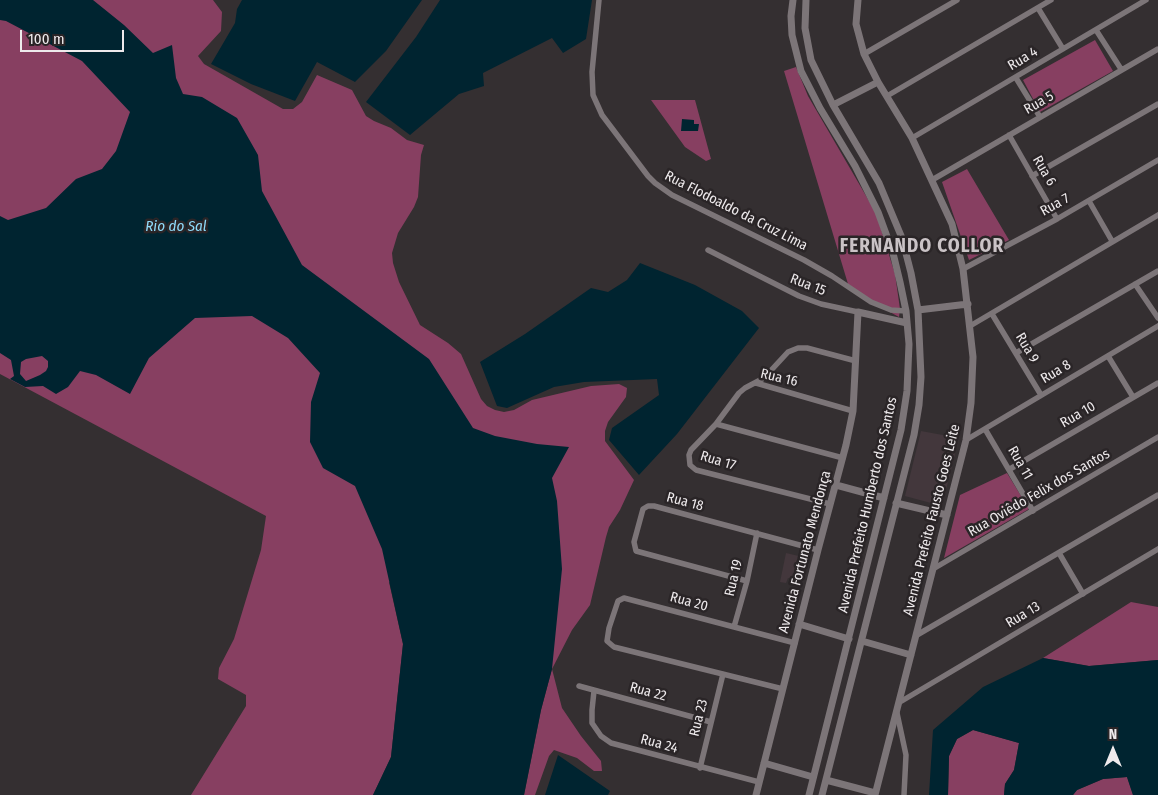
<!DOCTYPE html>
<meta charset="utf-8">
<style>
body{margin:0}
#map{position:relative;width:1158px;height:795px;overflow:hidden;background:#342f31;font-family:"Fira Sans Condensed",sans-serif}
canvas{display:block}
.north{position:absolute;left:1088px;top:725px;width:50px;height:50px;-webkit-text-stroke:4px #2a2527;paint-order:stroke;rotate:0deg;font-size:14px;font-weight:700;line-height:20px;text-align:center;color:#eeeaec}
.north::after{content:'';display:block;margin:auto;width:18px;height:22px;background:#eeeaec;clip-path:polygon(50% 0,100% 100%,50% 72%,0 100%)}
.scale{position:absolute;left:20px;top:30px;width:104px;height:22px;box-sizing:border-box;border:2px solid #eeeaec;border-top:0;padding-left:6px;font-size:15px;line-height:18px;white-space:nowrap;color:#eeeaec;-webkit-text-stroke:4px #2a2527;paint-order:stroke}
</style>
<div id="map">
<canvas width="1158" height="795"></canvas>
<div class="north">N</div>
<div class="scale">100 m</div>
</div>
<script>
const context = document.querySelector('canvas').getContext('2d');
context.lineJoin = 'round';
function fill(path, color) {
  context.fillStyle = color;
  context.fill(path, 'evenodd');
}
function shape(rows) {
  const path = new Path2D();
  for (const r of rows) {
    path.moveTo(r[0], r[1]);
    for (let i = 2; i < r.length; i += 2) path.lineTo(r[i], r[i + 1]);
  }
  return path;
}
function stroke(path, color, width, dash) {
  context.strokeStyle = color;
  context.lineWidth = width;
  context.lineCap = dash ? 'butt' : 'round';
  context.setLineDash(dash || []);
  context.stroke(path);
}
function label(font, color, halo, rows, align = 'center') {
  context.font = font + ' "Fira Sans Condensed",sans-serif';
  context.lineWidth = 5;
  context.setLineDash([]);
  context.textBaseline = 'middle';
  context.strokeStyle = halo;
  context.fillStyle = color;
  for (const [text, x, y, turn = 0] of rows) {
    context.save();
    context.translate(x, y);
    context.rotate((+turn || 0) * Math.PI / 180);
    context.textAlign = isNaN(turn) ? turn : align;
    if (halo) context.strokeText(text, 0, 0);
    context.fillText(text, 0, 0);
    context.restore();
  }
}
const built = shape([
 [921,431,959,438,942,506,905,496],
 [786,553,807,558,804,573,798,572,796,580,788,578,786,583,780,582]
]);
const green = shape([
 [0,0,213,0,222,12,221,31,198,56,204,64,283,109,293,109,302,102,317,75,352,90,366,116,374,121,391,128,407,140,424,145,421,155,418,197,414,207,398,233,392,253,393,263,399,282,420,325,448,343,461,354,481,399,487,406,495,410,504,412,514,410,532,400,591,386,619,384,627,388,626,397,608,422,605,431,605,441,634,480,620,510,609,527,606,537,590,605,572,630,552,669,562,708,581,736,601,761,602,771,594,771,577,758,554,750,549,756,535,795,524,795,541,710,552,669,389,582,403,644,391,757,373,795,191,795,246,706,246,695,218,679,219,668,234,639,261,550,266,516,0,374],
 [1095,40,1113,71,1040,112,1023,80],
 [796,67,808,96,876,213,895,274,900,309,899,317,868,300,848,284,784,71],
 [651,100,695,100,711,159,706,161,685,147],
 [967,169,1009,240,969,260,942,182],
 [1007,473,1029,509,944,558,960,495],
 [1131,602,1158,607,1158,660,1089,666,1043,658],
 [973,730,1019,743,1014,770,1005,784,1004,795,948,795,949,756,957,739],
 [1127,777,1133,795,1073,795,1077,790,1103,779]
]);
const water = shape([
 [0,0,93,0,124,25,153,53,172,45,176,78,183,94,202,97,237,118,258,155,262,191,302,265,429,359,473,428,495,436,537,444,569,447,552,478,557,501,562,569,552,669,541,710,524,795,373,795,391,757,403,644,382,549,355,486,323,468,310,442,311,402,320,373,288,338,252,316,195,318,149,358,130,394,96,375,80,371,68,387,56,394,43,386,25,387,10,379,14,376,11,360,0,353,0,216,8,220,46,208,76,179,102,169,116,151,130,112,82,61,6,21,0,20],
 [42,356,48,361,48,367,46,371,40,375,26,381,20,374,21,362,26,359],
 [242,0,422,0,386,51,355,82,317,62,295,101,251,84,211,64,235,23,237,9],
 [440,0,592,0,586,39,563,53,552,38,483,73,484,86,459,94,410,135,366,102,416,37],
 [682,119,694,120,694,124,699,124,698,131,681,131],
 [640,263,695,285,742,311,759,328,677,434,639,475,609,440,612,428,659,395,657,379,584,382,554,387,507,408,497,406,480,362,525,334,591,288,608,292,627,280],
 [1043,658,1089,666,1158,660,1158,795,1133,795,1127,777,1103,779,1077,790,1073,795,1004,795,1005,784,1014,770,1019,743,973,730,957,739,949,756,948,795,929,795,933,730,983,687],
 [558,755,610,791,608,795,545,795]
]);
const minor = shape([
 [599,0,592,72,593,95,602,115,648,176,655,183,672,195,804,260,832,276,871,302,891,310,906,311],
 [1038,8,1063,49],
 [1096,30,1121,69],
 [864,54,957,0],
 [1016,78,1040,117],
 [887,96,1051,0],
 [1009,135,1057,219],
 [912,138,1146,0],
 [1032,176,1158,104],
 [932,180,1158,49],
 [1089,201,1112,241],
 [708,250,799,296,821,304,858,312],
 [963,269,1057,219,1158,160],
 [1135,284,1158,318],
 [992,314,1041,395],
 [970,326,1158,215],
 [1016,353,1158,271],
 [1108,356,1133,397],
 [756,383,853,411],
 [716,424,843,458],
 [985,429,1033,511],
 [966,440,1158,326],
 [1010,469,1158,383],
 [830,504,696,470,690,465,689,455,691,450,716,424,739,393,745,388,764,378,788,352,798,348,807,348,856,361],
 [1059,553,1083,594],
 [933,569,1158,437],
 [747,581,636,551,634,542,643,509,648,506,654,506,818,550],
 [734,627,747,581,757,533],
 [917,635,1158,495],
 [579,686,711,722],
 [783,689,614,647,607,641,609,628,618,601,624,598,795,643],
 [594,691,592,710,592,723,601,736,611,743,759,782],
 [900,702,1158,549],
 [897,713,906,755,904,795],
 [700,768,723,674]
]);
const tertiary = shape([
 [793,0,791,16,792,35,801,71,820,108,855,166,878,212,893,253,900,282,906,311,909,344,907,391,901,430,809,795],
 [806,0,805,28,811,60,833,105,879,183,902,238,911,273,918,310,921,377,919,405,914,435,822,795],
 [858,0,856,24,864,54,878,82,912,138,952,224,963,269,973,357,971,403,966,440,875,795],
 [833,105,878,82],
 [918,310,968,304],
 [836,485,884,498],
 [896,503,947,515],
 [799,624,849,639],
 [862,641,911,655],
 [764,763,813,777],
 [826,780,875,793],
 [756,795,818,550,846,445,853,411,858,312,907,323]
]);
const streetNames = [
 ["Rua 4",1023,59,-31],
 ["Rua 5",1039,103,-30],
 ["Rua 6",1044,171,60],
 ["Rua 7",1055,205,-29],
 ["Rua Flodoaldo da Cruz Lima",736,211,27],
 ["Rua 15",808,285,21],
 ["Rua 9",1027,348,59],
 ["Rua 8",1056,372,-31],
 ["Rua 16",779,378,13],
 ["Rua 10",1078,415,-30],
 ["Rua 17",718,461,17],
 ["Rua 11",1020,463,60],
 ["Rua Oviêdo Felix dos Santos",1039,493,-30],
 ["Rua 18",685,502,15],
 ["Avenida Prefeito Humberto dos Santos",868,505,-77],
 ["Avenida Prefeito Fausto Goes Leite",932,520,-76],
 ["Avenida Fortunato Mendonça",805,552,-75],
 ["Rua 19",734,578,-77],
 ["Rua 20",689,602,15],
 ["Rua 13",1023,615,-31],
 ["Rua 22",648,692,15],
 ["Rua 23",699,718,-76],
 ["Rua 24",659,744,15]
];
const waterNames = [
 ["Rio do Sal",176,227]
];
const districtNames = [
 ["FERNANDO COLLOR",922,247]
];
fill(built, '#43373c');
fill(green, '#873f61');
fill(water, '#002430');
stroke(minor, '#7c7578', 5.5);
stroke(tertiary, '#7c7578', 7);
label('14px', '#eeeaec', '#2a2527', streetNames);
label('italic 15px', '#8fdbfa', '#2a2527', waterNames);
context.letterSpacing = '1px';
label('bold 19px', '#cac3c6', '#2a2527', districtNames);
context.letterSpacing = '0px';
</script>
